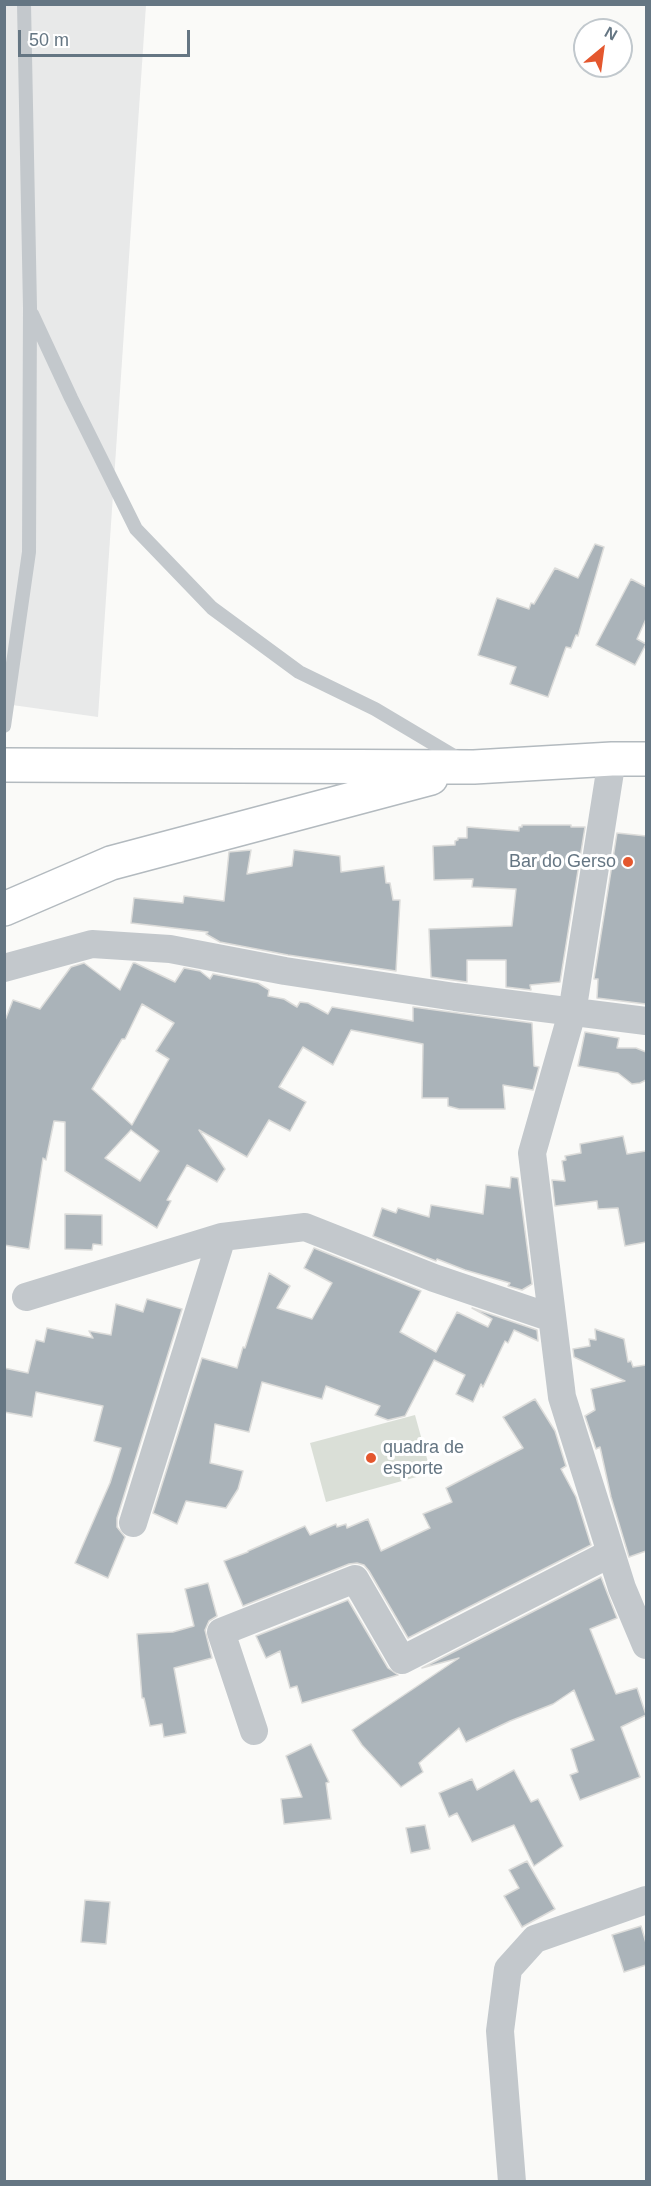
<!DOCTYPE html>
<style>
body{margin:0}
#map{position:relative;width:651px;height:2186px;overflow:hidden;background:#fafaf8;font-family:Arial,sans-serif}
canvas{display:block}
.frame{position:absolute;inset:0;border:6px solid #657683;pointer-events:none}
.north{position:absolute;left:573px;top:18px;width:60px;height:60px;box-sizing:border-box;background:#fff;border:2px solid #c1c8cd;border-radius:50%;rotate:29deg;font-size:16px;font-weight:700;line-height:24px;text-align:center;color:#657683}
.north::after{content:'';display:block;margin:auto;width:21px;height:27px;background:#e4572e;clip-path:polygon(50% 0,100% 100%,50% 72%,0 100%)}
.scale{position:absolute;left:18px;top:30px;width:172px;height:27px;box-sizing:border-box;border:3px solid #657683;border-top:0;padding-left:8px;font-size:18px;line-height:21px;white-space:nowrap;color:#657683;-webkit-text-stroke:4px #fff;paint-order:stroke}
</style>
<div id="map">
<canvas width="651" height="2186"></canvas>
<div class="frame"></div>
<div class="north">N</div>
<div class="scale">50 m</div>
</div>
<script>
const context = document.querySelector('canvas').getContext('2d');
context.lineJoin = 'round';
function fill(path, color) {
  context.fillStyle = color;
  context.fill(path, 'evenodd');
}
function shape(rows) {
  const path = new Path2D();
  for (const r of rows) {
    path.moveTo(r[0], r[1]);
    for (let i = 2; i < r.length; i += 2) path.lineTo(r[i], r[i + 1]);
  }
  return path;
}
function stroke(path, color, width, dash) {
  context.strokeStyle = color;
  context.lineWidth = width;
  context.lineCap = dash ? 'butt' : 'round';
  context.setLineDash(dash || []);
  context.stroke(path);
}
function label(font, color, halo, rows, align = 'center') {
  context.font = font + ' Arial,sans-serif';
  context.lineWidth = 6;
  context.setLineDash([]);
  context.textBaseline = 'middle';
  context.strokeStyle = halo;
  context.fillStyle = color;
  for (const [text, x, y, turn = 0] of rows) {
    context.save();
    context.translate(x, y);
    context.rotate((+turn || 0) * Math.PI / 180);
    context.textAlign = isNaN(turn) ? turn : align;
    if (halo) context.strokeText(text, 0, 0);
    context.fillText(text, 0, 0);
    context.restore();
  }
}
const built = shape([
 [5,5,146,5,98,717,5,704]
]);
const green = shape([
 [415,1415,431,1473,326,1502,310,1443]
]);
const building = shape([
 [595,544,604,547,578,636,576,635,571,648,566,647,548,697,510,684,516,667,478,655,497,598,529,609,531,603,534,604,555,568,578,578,595,544],
 [631,579,646,587,646,619,637,639,646,644,635,665,596,645,631,579],
 [522,825,571,825,571,827,585,827,560,982,530,985,531,990,506,987,506,960,467,960,467,982,431,977,429,929,512,926,516,889,472,887,473,879,434,880,433,846,455,845,455,841,458,840,458,838,467,838,467,827,519,831,519,827,522,827,522,825],
 [617,833,646,836,646,1004,597,998,598,979,594,979,617,833],
 [251,850,247,874,292,866,294,850,340,856,341,872,384,866,386,883,390,883,393,900,400,900,396,971,288,955,220,942,206,934,208,932,131,923,134,898,183,903,184,896,224,901,229,852,251,850],
 [84,963,120,990,133,963,135,963,175,982,184,968,200,971,210,979,213,974,258,983,269,990,268,996,284,999,297,1007,300,1002,308,1003,328,1014,332,1007,413,1021,413,1007,532,1023,534,1066,539,1067,533,1090,503,1085,505,1109,459,1109,448,1106,448,1098,422,1098,423,1044,351,1030,333,1065,303,1047,279,1087,306,1102,290,1131,269,1120,247,1157,199,1130,225,1169,217,1182,187,1165,167,1200,171,1201,157,1228,65,1171,65,1122,54,1121,46,1160,43,1158,29,1249,4,1245,4,1023,13,1000,40,1009,71,967,84,963],
 [142,1004,174,1023,156,1051,169,1059,132,1125,92,1089,122,1039,125,1039,142,1004],
 [131,1130,159,1151,140,1181,105,1158,131,1130],
 [585,1032,619,1038,617,1048,636,1048,646,1052,646,1080,640,1083,632,1084,618,1073,578,1066,585,1032],
 [623,1136,627,1154,646,1151,646,1242,625,1246,618,1208,598,1209,597,1201,555,1206,552,1180,565,1181,562,1161,566,1160,565,1156,581,1153,580,1144,623,1136],
 [511,1177,518,1178,532,1284,522,1290,508,1286,510,1283,465,1270,437,1259,436,1261,373,1236,382,1208,396,1213,398,1208,429,1217,431,1205,483,1214,486,1185,510,1188,511,1177],
 [65,1214,102,1215,102,1245,93,1244,92,1250,65,1249,65,1214],
 [314,1248,421,1291,400,1332,436,1352,457,1312,488,1327,492,1319,472,1308,537,1330,538,1341,514,1330,508,1343,505,1341,483,1387,481,1384,473,1402,456,1394,465,1375,434,1360,405,1416,388,1420,375,1415,380,1406,326,1386,322,1399,262,1382,249,1432,215,1424,210,1463,243,1471,238,1489,226,1508,186,1501,177,1524,153,1513,202,1358,237,1368,243,1347,245,1348,269,1273,290,1286,277,1308,312,1319,332,1283,304,1268,314,1248],
 [147,1299,182,1309,117,1518,117,1527,125,1537,108,1578,75,1563,110,1483,121,1448,94,1441,103,1406,36,1392,32,1417,4,1412,4,1368,28,1373,36,1340,44,1342,47,1328,93,1338,89,1331,111,1335,116,1304,143,1312,147,1299],
 [595,1329,624,1339,628,1362,631,1361,633,1367,646,1365,646,1551,629,1557,611,1497,600,1447,596,1449,585,1416,595,1410,591,1389,625,1381,574,1357,573,1349,590,1346,589,1339,596,1340,595,1329],
 [535,1399,555,1431,566,1466,561,1469,576,1497,591,1545,408,1638,369,1571,364,1565,357,1563,349,1564,243,1606,224,1561,248,1552,248,1551,305,1526,310,1535,336,1524,337,1527,346,1524,347,1528,368,1519,381,1551,430,1528,423,1514,452,1502,446,1488,523,1448,503,1417,535,1399],
 [601,1577,617,1618,590,1629,616,1694,637,1688,646,1715,621,1727,640,1777,580,1800,570,1775,578,1772,571,1749,594,1740,574,1690,553,1704,510,1721,466,1742,459,1728,419,1763,423,1772,401,1787,362,1745,352,1730,459,1658,422,1668,601,1577],
 [208,1583,217,1616,209,1621,205,1630,212,1658,174,1668,186,1733,164,1737,162,1724,150,1726,144,1698,142,1698,137,1634,173,1632,194,1626,185,1589,208,1583],
 [348,1600,388,1668,398,1675,302,1703,297,1686,290,1688,280,1651,266,1658,256,1636,348,1600],
 [311,1744,329,1782,326,1783,331,1819,284,1824,281,1799,302,1797,286,1756,311,1744],
 [514,1770,531,1802,538,1799,563,1846,534,1866,514,1825,472,1842,457,1813,449,1817,439,1793,472,1779,477,1790,514,1770],
 [425,1825,430,1849,411,1853,406,1828,425,1825],
 [527,1861,555,1909,522,1927,504,1896,519,1888,509,1870,527,1861],
 [85,1900,110,1902,106,1944,81,1942,85,1900],
 [641,1926,646,1943,646,1965,624,1972,612,1935,641,1926]
]);
const lane = shape([
 [32,314,71,398,136,529,212,608,299,672,375,709,459,759],
 [4,726,29,552,30,308,24,4]
]);
const street = shape([
 [612,759,572,1013,532,1153,562,1397,622,1588,646,1645],
 [4,968,92,944,170,949,285,971,455,997,646,1021],
 [26,1297,222,1237,305,1227,434,1278,552,1318],
 [133,1523,222,1237],
 [254,1731,221,1632,355,1579,402,1660,611,1553],
 [512,2182,500,2031,508,1969,535,1939,646,1900]
]);
const secondary = shape([
 [4,765,474,767,612,759,646,759],
 [4,909,111,863,431,778]
]);
const markers = [
 [628,862,6,"#e4572e"],
 [371,1458,6,"#e4572e"]
];
const poiNames = [
 ["Bar do Gerso",616,862],
 ["quadra de",383,1448,"left"],
 ["esporte",383,1469,"left"]
];
fill(built, '#e8e9e9');
fill(green, '#dadfd7');
fill(building, '#aab3b9');
stroke(building, '#dcdcda', 1.5);
stroke(secondary, '#b3babf', 36);
stroke(lane, '#c3c8cc', 14);
stroke(street, '#c3c8cc', 28);
stroke(secondary, '#fff', 33);
for (const [x, y, r, color] of markers) {
  const dot = new Path2D();
  dot.arc(x, y, r, 0, 2 * Math.PI);
  context.fillStyle = color;
  context.fill(dot);
  stroke(dot, '#fff', 2);
}
label('18px', '#657683', '#fff', poiNames, 'right');
</script>
